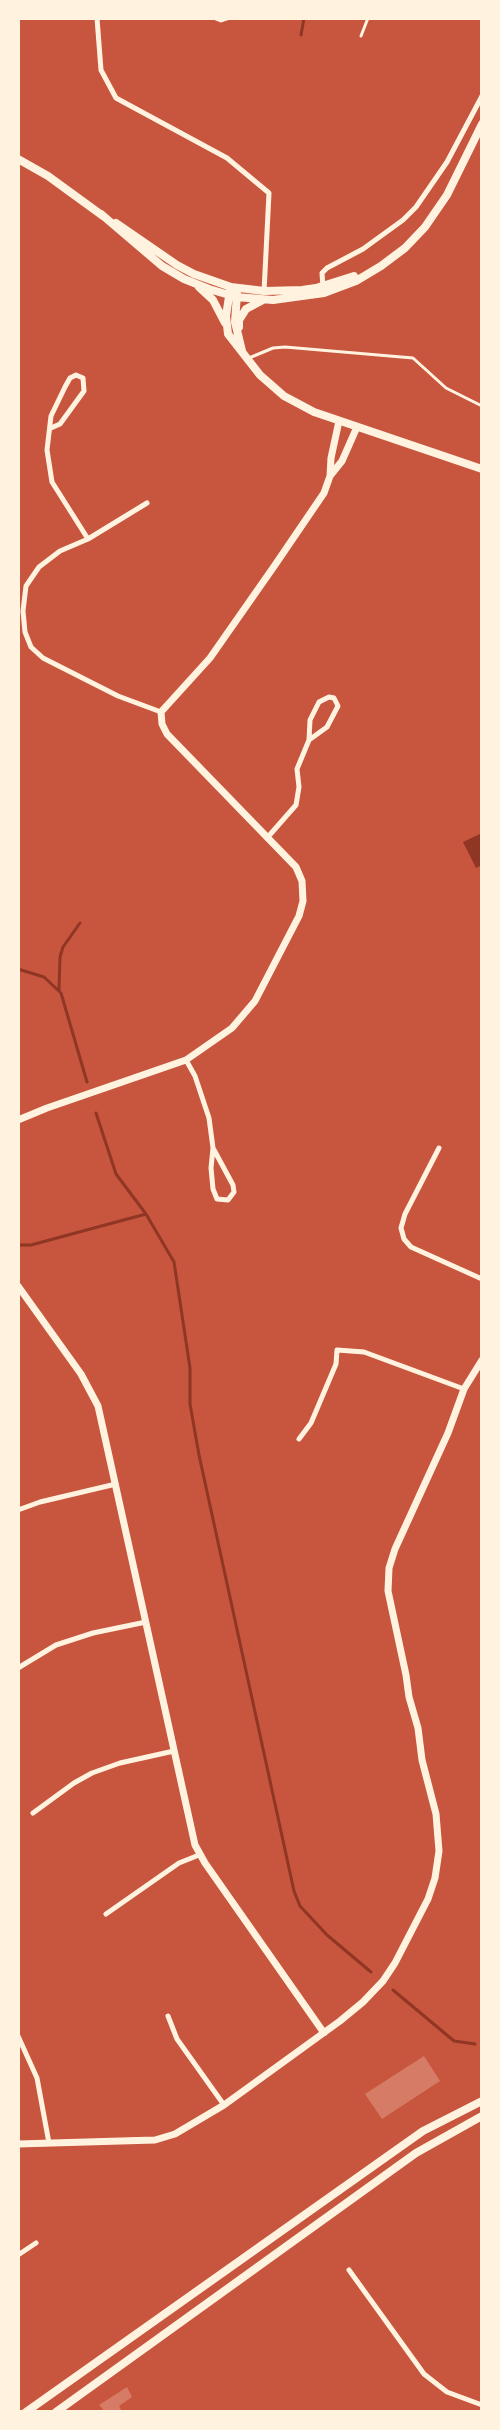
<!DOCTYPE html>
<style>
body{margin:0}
#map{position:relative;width:500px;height:2430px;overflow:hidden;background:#c8553d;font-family:"Titillium Web",sans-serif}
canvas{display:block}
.frame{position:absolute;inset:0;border:20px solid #fff3e0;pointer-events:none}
</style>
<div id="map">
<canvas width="500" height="2430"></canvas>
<div class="frame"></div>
</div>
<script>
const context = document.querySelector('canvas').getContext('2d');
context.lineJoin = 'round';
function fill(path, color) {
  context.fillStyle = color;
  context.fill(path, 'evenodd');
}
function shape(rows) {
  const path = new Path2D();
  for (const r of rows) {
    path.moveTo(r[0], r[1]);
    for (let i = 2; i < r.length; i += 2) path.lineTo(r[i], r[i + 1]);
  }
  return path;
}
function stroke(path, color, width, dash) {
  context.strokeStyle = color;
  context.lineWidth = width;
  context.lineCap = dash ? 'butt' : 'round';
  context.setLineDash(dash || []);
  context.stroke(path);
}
const water = shape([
 [482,833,482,865,476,868,463,842]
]);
const stream = shape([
 [301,35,304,18],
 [18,969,44,977,61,993,87,1082],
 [59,990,60,957,63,947,80,923],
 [96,1113,116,1174,146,1214,174,1262,190,1368,190,1404,199,1455,294,1891,300,1906,327,1935,371,1972],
 [18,1245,31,1245,146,1214],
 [393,1990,454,2041,475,2044]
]);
const building = shape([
 [424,2056,440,2081,382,2119,365,2094],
 [127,2387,132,2397,119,2406,122,2412,100,2412,103,2409,99,2405]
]);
const service = shape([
 [361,36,368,18],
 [249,358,273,348,285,347,413,358,446,388,482,406]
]);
const minor = shape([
 [97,18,101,70,116,98,227,158,269,193,264,292],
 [216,18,221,20,227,18],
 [323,288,322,273,327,268,363,249,403,220,416,207,447,162,482,96],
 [51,428,60,424,84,391,83,378,76,375,70,378,65,387,51,416,47,450,52,482,88,539],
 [147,503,88,539,60,551,39,567,26,586,23,611,25,632,31,647,43,658,118,696,161,712],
 [267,838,296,805,299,787,297,769,309,740,310,720,319,702,329,697,334,698,338,706,327,727,309,740],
 [186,1060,195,1076,209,1118,213,1148,211,1168,213,1189,217,1199,228,1200,234,1192,233,1185,213,1148],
 [439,1148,405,1214,401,1228,404,1239,411,1247,482,1279],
 [299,1439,311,1423,336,1364,337,1350,364,1352,464,1389],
 [18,1510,40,1502,116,1484],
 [18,1668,56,1645,93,1633,146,1622],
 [33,1813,74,1783,92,1773,120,1763,174,1751],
 [106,1914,179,1863,199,1855],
 [168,2016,177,2039,224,2105],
 [18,2036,37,2078,49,2143],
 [18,2255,36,2243],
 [349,2270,424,2374,447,2392,482,2405]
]);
const tertiary = shape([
 [330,476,331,458,339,421],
 [18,1120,47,1108,186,1060,232,1028,255,1001,299,916,303,901,302,881,296,867,167,734,162,724,161,712,210,658,275,565,324,493,330,476,342,461,357,427],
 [18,1286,81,1374,98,1406,195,1845,205,1863,324,2033],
 [18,2144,155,2140,175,2134,224,2105,340,2021,363,2002,383,1981,395,1963,428,1899,435,1878,439,1851,436,1814,422,1760,418,1728,409,1697,406,1675,388,1591,389,1568,395,1549,448,1433,464,1389,482,1360]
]);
const secondary = shape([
 [18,159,48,176,103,216],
 [101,214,162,266,184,279,209,289,236,297,273,300,324,293,356,281,381,266,405,248,425,227,447,195,482,124],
 [116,223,177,265,194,274,231,287,264,291,302,290,316,288,354,276],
 [199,287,213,300,225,323],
 [230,290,226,316,228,334,260,375,284,396,314,412,482,469],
 [237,294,235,322,242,351],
 [239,327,239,320,246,309,263,300],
 [26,2412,423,2131,482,2101],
 [56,2412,416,2153,482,2116]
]);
fill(water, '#8f3625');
stroke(stream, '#8f3625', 3);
fill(building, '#d67c66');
stroke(service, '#fff3e0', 3);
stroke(minor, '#fff3e0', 5);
stroke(tertiary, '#fff3e0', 7);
stroke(secondary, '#fff3e0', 8);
</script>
